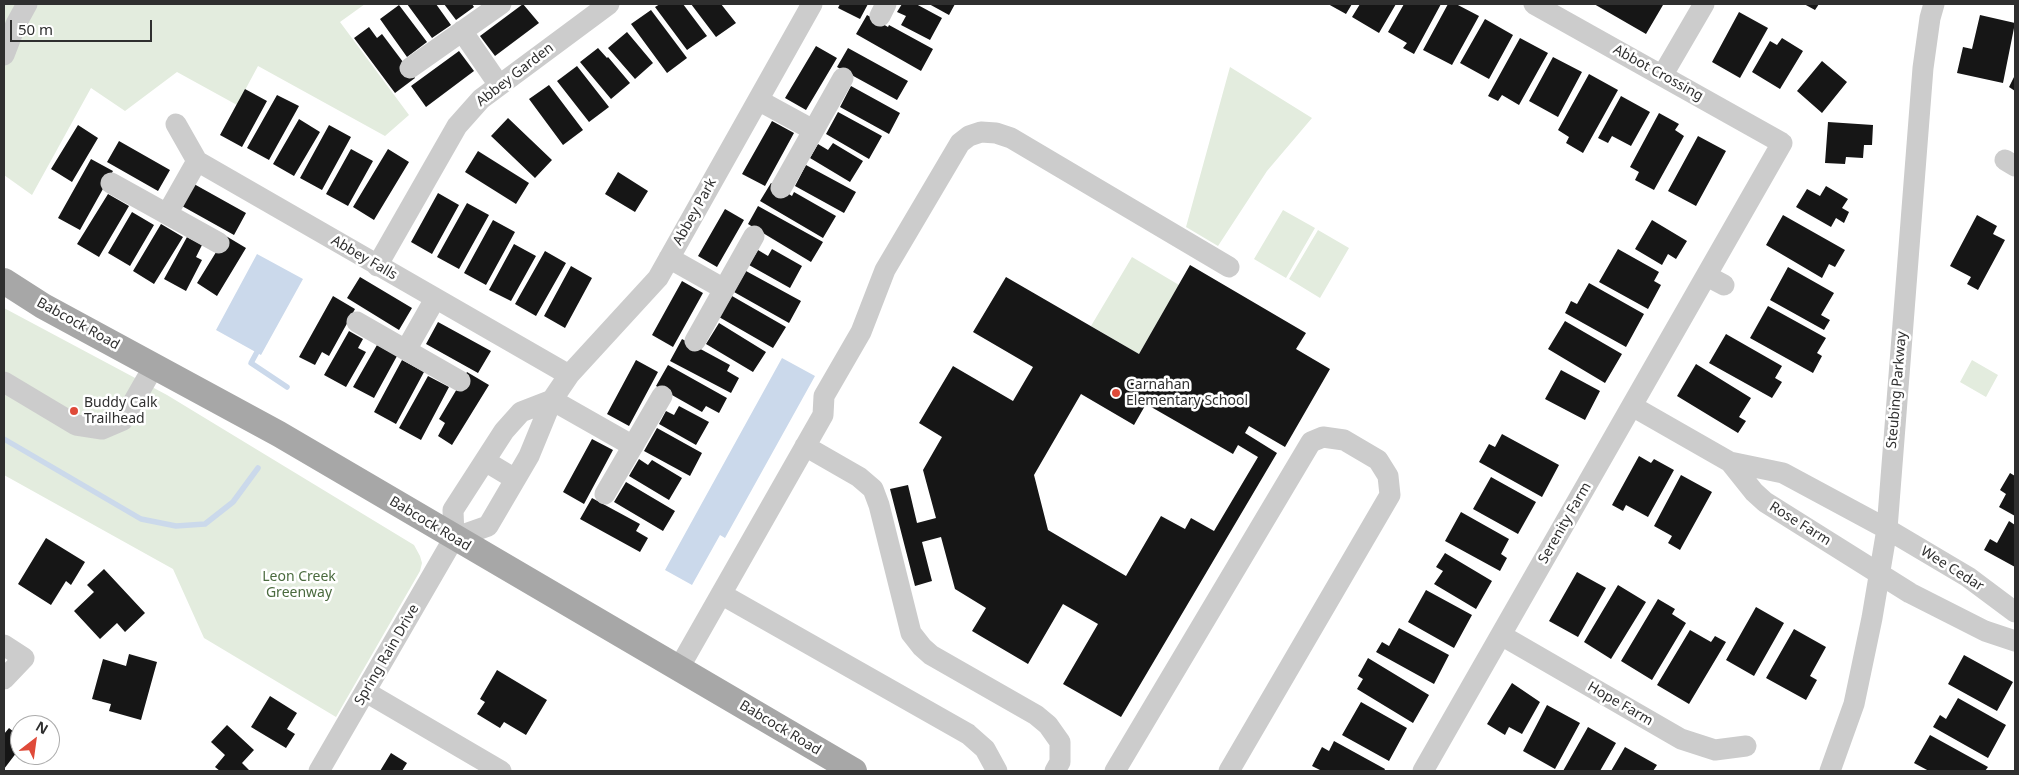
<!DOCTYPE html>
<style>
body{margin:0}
#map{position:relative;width:2019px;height:775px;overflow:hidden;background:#fff;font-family:"Noto Sans",sans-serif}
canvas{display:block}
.frame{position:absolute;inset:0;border:5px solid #2f2f2f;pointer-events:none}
.north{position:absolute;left:10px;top:715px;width:50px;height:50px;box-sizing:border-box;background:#fff;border:1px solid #acacac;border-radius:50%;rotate:30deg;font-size:14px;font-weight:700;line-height:20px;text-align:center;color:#2f2f2f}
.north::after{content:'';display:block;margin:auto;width:18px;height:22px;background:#df4a39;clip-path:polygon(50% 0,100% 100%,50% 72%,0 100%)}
.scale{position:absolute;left:10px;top:20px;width:142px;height:22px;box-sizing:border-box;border:2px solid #2f2f2f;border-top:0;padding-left:6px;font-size:15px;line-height:18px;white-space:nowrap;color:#2f2f2f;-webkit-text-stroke:4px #fff;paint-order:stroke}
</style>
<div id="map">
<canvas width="2019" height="775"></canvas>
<div class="frame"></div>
<div class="north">N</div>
<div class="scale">50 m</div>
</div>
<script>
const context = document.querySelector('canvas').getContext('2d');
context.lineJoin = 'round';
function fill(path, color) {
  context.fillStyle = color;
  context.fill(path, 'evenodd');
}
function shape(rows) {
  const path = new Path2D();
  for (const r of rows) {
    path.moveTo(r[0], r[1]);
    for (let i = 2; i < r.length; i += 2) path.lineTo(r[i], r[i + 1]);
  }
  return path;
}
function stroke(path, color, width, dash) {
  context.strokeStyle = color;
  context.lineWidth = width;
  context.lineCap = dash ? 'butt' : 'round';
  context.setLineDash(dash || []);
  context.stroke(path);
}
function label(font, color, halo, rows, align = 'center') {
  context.font = font + ' "Noto Sans",sans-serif';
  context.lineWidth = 5;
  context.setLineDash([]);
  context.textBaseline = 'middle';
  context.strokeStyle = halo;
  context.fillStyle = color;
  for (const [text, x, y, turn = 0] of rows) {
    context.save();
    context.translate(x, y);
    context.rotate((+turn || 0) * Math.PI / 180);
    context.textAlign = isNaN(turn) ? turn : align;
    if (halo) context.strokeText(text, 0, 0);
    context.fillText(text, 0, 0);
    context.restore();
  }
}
const green = shape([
 [4,4,365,4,340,22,409,115,385,136,258,66,237,105,177,72,125,111,91,88,32,195,4,175],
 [1230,67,1312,118,1267,171,1218,246,1186,227],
 [1283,210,1315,228,1286,278,1254,259],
 [1318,230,1349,248,1320,298,1289,279],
 [1132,257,1179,285,1139,354,1091,326],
 [4,308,167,395,414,545,420,556,422,563,420,571,336,717,204,638,173,569,4,475],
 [1972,360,1998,375,1986,397,1960,382]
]);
const water = shape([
 [257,254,303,279,261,355,216,330],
 [782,358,815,376,725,538,720,535,692,585,665,570]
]);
const stream = shape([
 [257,352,251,363,287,387],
 [4,439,141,519,176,526,205,524,233,502,258,468]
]);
const building = shape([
 [407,4,436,4,451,25,432,38],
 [444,4,472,4,474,7,456,20],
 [523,4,539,23,495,56,480,36],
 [660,4,683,4,707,36,687,50,655,7],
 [691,4,721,4,736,23,716,37],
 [840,4,868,4,860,19,838,8],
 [902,4,916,4,942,18,930,40,901,25,906,16,897,12],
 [929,4,955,4,949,15],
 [1328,4,1352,4,1346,14],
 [1360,4,1396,4,1379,33,1352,17],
 [1404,4,1441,4,1414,54,1403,48,1407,43,1388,32],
 [1448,4,1456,4,1479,16,1452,65,1423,50],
 [1594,4,1660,4,1663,5,1646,34],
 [1804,4,1819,4,1815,10],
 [399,5,427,42,407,57,380,19],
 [651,10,687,58,667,73,631,24],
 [1739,12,1768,28,1740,78,1712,62],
 [867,15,888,27,889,25,933,49,921,71,856,34],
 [1980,15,2015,23,2003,83,1957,73,1963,47,1972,49],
 [1485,19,1513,35,1489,79,1460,63],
 [369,27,377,38,382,34,415,78,395,93,354,38],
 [627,32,653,63,635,79,608,48],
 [1520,38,1548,53,1519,105,1502,95,1498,101,1488,96],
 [1782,38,1803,51,1780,89,1752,72,1770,41,1777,45],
 [816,46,837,58,806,110,785,98],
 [598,48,607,58,608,57,630,83,611,99,580,62],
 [848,48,908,81,897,100,837,67],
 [459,51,474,71,426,107,411,86],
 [1553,57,1582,72,1558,117,1529,101],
 [1822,61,1847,82,1822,113,1797,91],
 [577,66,609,107,589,122,557,81],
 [1589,74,1618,90,1583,153,1566,143,1569,137,1558,130],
 [2015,75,2015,91,2009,87],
 [549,85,583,130,563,145,529,99],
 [851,86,900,113,889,134,840,107],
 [245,89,267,101,242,147,220,135],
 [277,95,299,106,269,160,247,148],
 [1621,96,1650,112,1631,146,1612,136,1608,143,1598,138],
 [838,112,882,136,869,159,826,134],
 [1659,113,1679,124,1675,130,1684,136,1654,190,1635,180,1639,172,1630,167],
 [508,118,552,160,535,178,491,136],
 [299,119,320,132,294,176,273,164],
 [772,121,794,133,765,186,742,174],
 [1828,122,1873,125,1872,145,1864,145,1863,158,1846,157,1845,164,1825,163],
 [78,125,98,138,72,182,51,169],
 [329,125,351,137,322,190,300,178],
 [1698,136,1726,151,1696,206,1668,191],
 [119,141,170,170,158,191,107,162],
 [833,143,863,161,850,182,810,158,818,144,828,150],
 [351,149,373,161,348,206,326,194],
 [388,149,409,162,374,220,353,207],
 [478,151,529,183,516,204,465,172],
 [91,159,113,171,80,230,58,218],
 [806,165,856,192,844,213,795,186],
 [618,172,648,191,635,212,605,194],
 [771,183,792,196,794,192,836,216,823,238,760,201],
 [194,184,246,213,234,235,182,206],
 [1826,186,1848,199,1842,208,1849,212,1844,223,1836,218,1831,227,1796,207,1807,189,1820,196],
 [438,193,459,205,432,254,411,242],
 [108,194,129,206,99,257,77,244],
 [467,203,489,215,459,269,437,257],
 [758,206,823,242,811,262,748,224],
 [725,209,744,220,717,267,698,256],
 [132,212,154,225,130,266,108,253],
 [1783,215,1845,250,1835,267,1829,264,1822,278,1766,245],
 [1977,215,1997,226,1993,234,2005,240,1978,290,1967,284,1971,277,1950,266],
 [493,220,515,232,486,285,464,273],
 [1652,220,1687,241,1676,259,1668,254,1662,265,1635,249],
 [161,224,183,237,154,284,133,271],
 [226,236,246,248,217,296,197,283],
 [187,237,202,245,196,257,202,260,186,291,164,279],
 [514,244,536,256,511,301,489,290],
 [772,249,802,266,790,288,749,265,758,250,768,256],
 [1618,249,1659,272,1654,281,1661,285,1648,309,1599,282],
 [545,251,566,263,536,316,515,304],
 [1190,265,1306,333,1296,349,1330,369,1285,447,1249,426,1245,433,1277,453,1121,717,1063,684,1098,624,1063,604,1028,664,972,631,986,608,955,589,941,537,922,542,932,581,915,586,890,489,908,485,917,523,936,518,923,470,942,437,919,423,953,366,1013,401,1033,367,973,332,1006,277,1139,354],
 [1081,394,1134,425,1146,404,1233,454,1238,445,1258,457,1214,531,1191,518,1185,529,1161,516,1126,576,1048,530,1034,475],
 [571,266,592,278,565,328,544,316],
 [1788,267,1834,293,1821,315,1830,320,1824,330,1770,300],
 [746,271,801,301,789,323,734,292],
 [360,277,412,308,399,330,347,298],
 [682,281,703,293,673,347,652,335],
 [1589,283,1644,314,1626,347,1565,313,1571,301,1577,304],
 [333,296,355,309,329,356,322,352,315,365,299,357],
 [732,296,786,327,773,348,719,317],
 [1768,306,1826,338,1817,353,1822,356,1813,373,1750,338],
 [1565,321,1622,354,1605,383,1548,349],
 [438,322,491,351,478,373,426,344],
 [719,323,766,352,753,372,706,344],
 [349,331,363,339,358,348,366,352,346,387,324,375],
 [1726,334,1782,366,1775,378,1782,382,1772,398,1709,363],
 [682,339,730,365,727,371,739,378,731,393,670,361],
 [377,345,397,356,374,398,353,387],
 [402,360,424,372,396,424,374,412],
 [636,360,658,372,629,426,607,414],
 [1696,364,1751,398,1739,417,1746,421,1738,433,1677,396],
 [668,365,727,398,719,413,706,406,702,412,656,386],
 [1561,370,1600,391,1585,420,1545,399],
 [467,372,489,385,452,445,438,436,445,423,439,419],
 [428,376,449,387,421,440,399,428],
 [679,406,709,422,696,445,659,424,666,411,674,415],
 [657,428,702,453,690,476,644,451],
 [1502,434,1559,465,1542,497,1479,462,1489,444,1495,447],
 [592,439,613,450,584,504,563,492],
 [1639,456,1651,463,1654,459,1674,470,1648,517,1626,505,1623,511,1612,505],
 [639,459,648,465,652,460,682,478,669,500,629,476],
 [2010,473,2015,476,2015,516,1999,507,2006,494,2000,490],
 [1681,475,1712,492,1680,550,1668,543,1672,536,1654,526],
 [1491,477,1536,502,1518,534,1473,509],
 [626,482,675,511,663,531,614,502],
 [592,498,640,524,636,531,648,538,640,552,580,519],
 [1461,512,1509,539,1501,554,1507,558,1500,571,1445,541],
 [2009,521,2015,525,2015,567,1984,550,1990,539,1997,543],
 [46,538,85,562,71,585,66,581,51,605,18,584],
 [1445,553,1492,581,1476,609,1434,584,1443,571,1436,567],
 [104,569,145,613,125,632,117,623,100,639,74,611,94,592,87,585],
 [1577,572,1606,588,1578,637,1549,621],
 [1618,585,1646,602,1611,659,1584,642],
 [1426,590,1472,615,1454,648,1408,622],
 [1658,599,1675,609,1672,614,1686,623,1652,680,1621,661],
 [1756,607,1784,623,1754,676,1726,660],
 [1399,628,1449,655,1434,684,1376,652,1382,642,1389,646],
 [1794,629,1826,647,1810,676,1817,680,1806,700,1766,678],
 [1690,630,1711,642,1715,636,1726,642,1689,704,1657,685],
 [129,654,157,662,141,720,109,711,111,704,92,699,103,659,126,666],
 [1964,655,2013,682,1997,711,1948,684],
 [1368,658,1429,695,1413,723,1357,689,1363,679,1358,676],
 [497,670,547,700,526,735,504,722,500,728,477,714,485,702,480,699],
 [1512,683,1540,702,1522,734,1509,727,1505,735,1487,724],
 [270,696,297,713,287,729,295,734,286,748,251,727],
 [1958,698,2006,725,1988,758,1933,727,1940,715,1946,719],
 [1361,702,1407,728,1389,761,1342,735],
 [1547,705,1580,723,1555,769,1523,751],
 [227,725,254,750,242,763,250,771,220,771,215,767,225,755,211,742],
 [1588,727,1616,743,1600,771,1563,771],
 [9,728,20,737,20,748,4,769,4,734],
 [1930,735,1988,767,1985,771,1929,771,1914,763],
 [1334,741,1385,769,1384,771,1322,771,1312,766,1322,747,1329,751],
 [1625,747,1657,765,1653,771,1611,771],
 [391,753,407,763,402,771,380,771]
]);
const minor = shape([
 [880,16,886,4],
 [462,31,499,85],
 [4,55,16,24,27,4],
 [410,68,501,4],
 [1662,76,1704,4],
 [758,100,813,130],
 [176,124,197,161,569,375],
 [2005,160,2015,166],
 [111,183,219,243],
 [781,188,843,78],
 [167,214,197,161],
 [669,258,724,289],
 [377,266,457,126,481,99,609,4],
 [1707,276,1724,285],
 [357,322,460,381],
 [695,341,754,236],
 [406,350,435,299],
 [4,382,76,425,102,429,123,420,154,366],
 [552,400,633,446],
 [1632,406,1730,462,1783,473,1887,529,1968,577,2015,612],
 [805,446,859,477,873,489,879,505,911,633,922,647,931,655,1036,715,1048,725,1060,742,1060,762,1055,771],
 [485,461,515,479],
 [1730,462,1754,492,1765,502,1910,593,1985,631,2015,641],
 [605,494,662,396],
 [454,538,488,526,529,456,552,400,569,375,658,278,812,4],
 [454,538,453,510,504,431,521,412,552,400],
 [721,594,968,734,985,749,997,771],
 [1501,635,1681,739,1715,750,1746,746],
 [4,645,24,658,4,679],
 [679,668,823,415,824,396,861,332,885,270,960,143,969,136,981,132,996,133,1011,138,1229,267],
 [366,692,501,771],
 [319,771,454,538],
 [1115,771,1311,442,1323,437,1344,440,1378,460,1388,476,1390,495,1229,771],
 [1423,771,1782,143,1534,4],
 [1830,771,1854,704,1872,618,1887,529,1923,68,1930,18,1934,4]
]);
const major = shape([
 [4,281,43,306,279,434,854,771]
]);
const markers = [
 [1116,393,5,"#df4a39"],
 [74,411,5,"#df4a39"]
];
const streetNames = [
 ["Abbot Crossing",1658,73,29],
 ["Abbey Garden",515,75,-38],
 ["Abbey Park",695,212,-61],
 ["Abbey Falls",364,258,30],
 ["Babcock Road",78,324,29],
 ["Steubing Parkway",1897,390,-85],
 ["Serenity Farm",1565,523,-60],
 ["Babcock Road",430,524,31],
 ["Rose Farm",1800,524,32],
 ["Wee Cedar",1952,569,32],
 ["Spring Rain Drive",387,655,-60],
 ["Hope Farm",1620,704,30],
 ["Babcock Road",780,728,31]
];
const poiNames = [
 ["Carnahan",1126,385],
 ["Elementary School",1126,401],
 ["Buddy Calk",84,403],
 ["Trailhead",84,419]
];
const parkNames = [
 ["Leon Creek",299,577],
 ["Greenway",299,593]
];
fill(green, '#e3ecde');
fill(water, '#cbd9eb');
stroke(stream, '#cbd9eb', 5.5);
fill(building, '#161616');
stroke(minor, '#ccc', 21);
stroke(major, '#a7a7a7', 26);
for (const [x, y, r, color] of markers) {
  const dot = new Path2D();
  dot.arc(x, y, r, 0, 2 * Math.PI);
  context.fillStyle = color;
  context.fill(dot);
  stroke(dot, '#fff', 2);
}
label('14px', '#2f2f2f', '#fff', streetNames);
label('14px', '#2f2f2f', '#fff', poiNames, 'left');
label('14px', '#4a6a3e', '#fff', parkNames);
</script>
